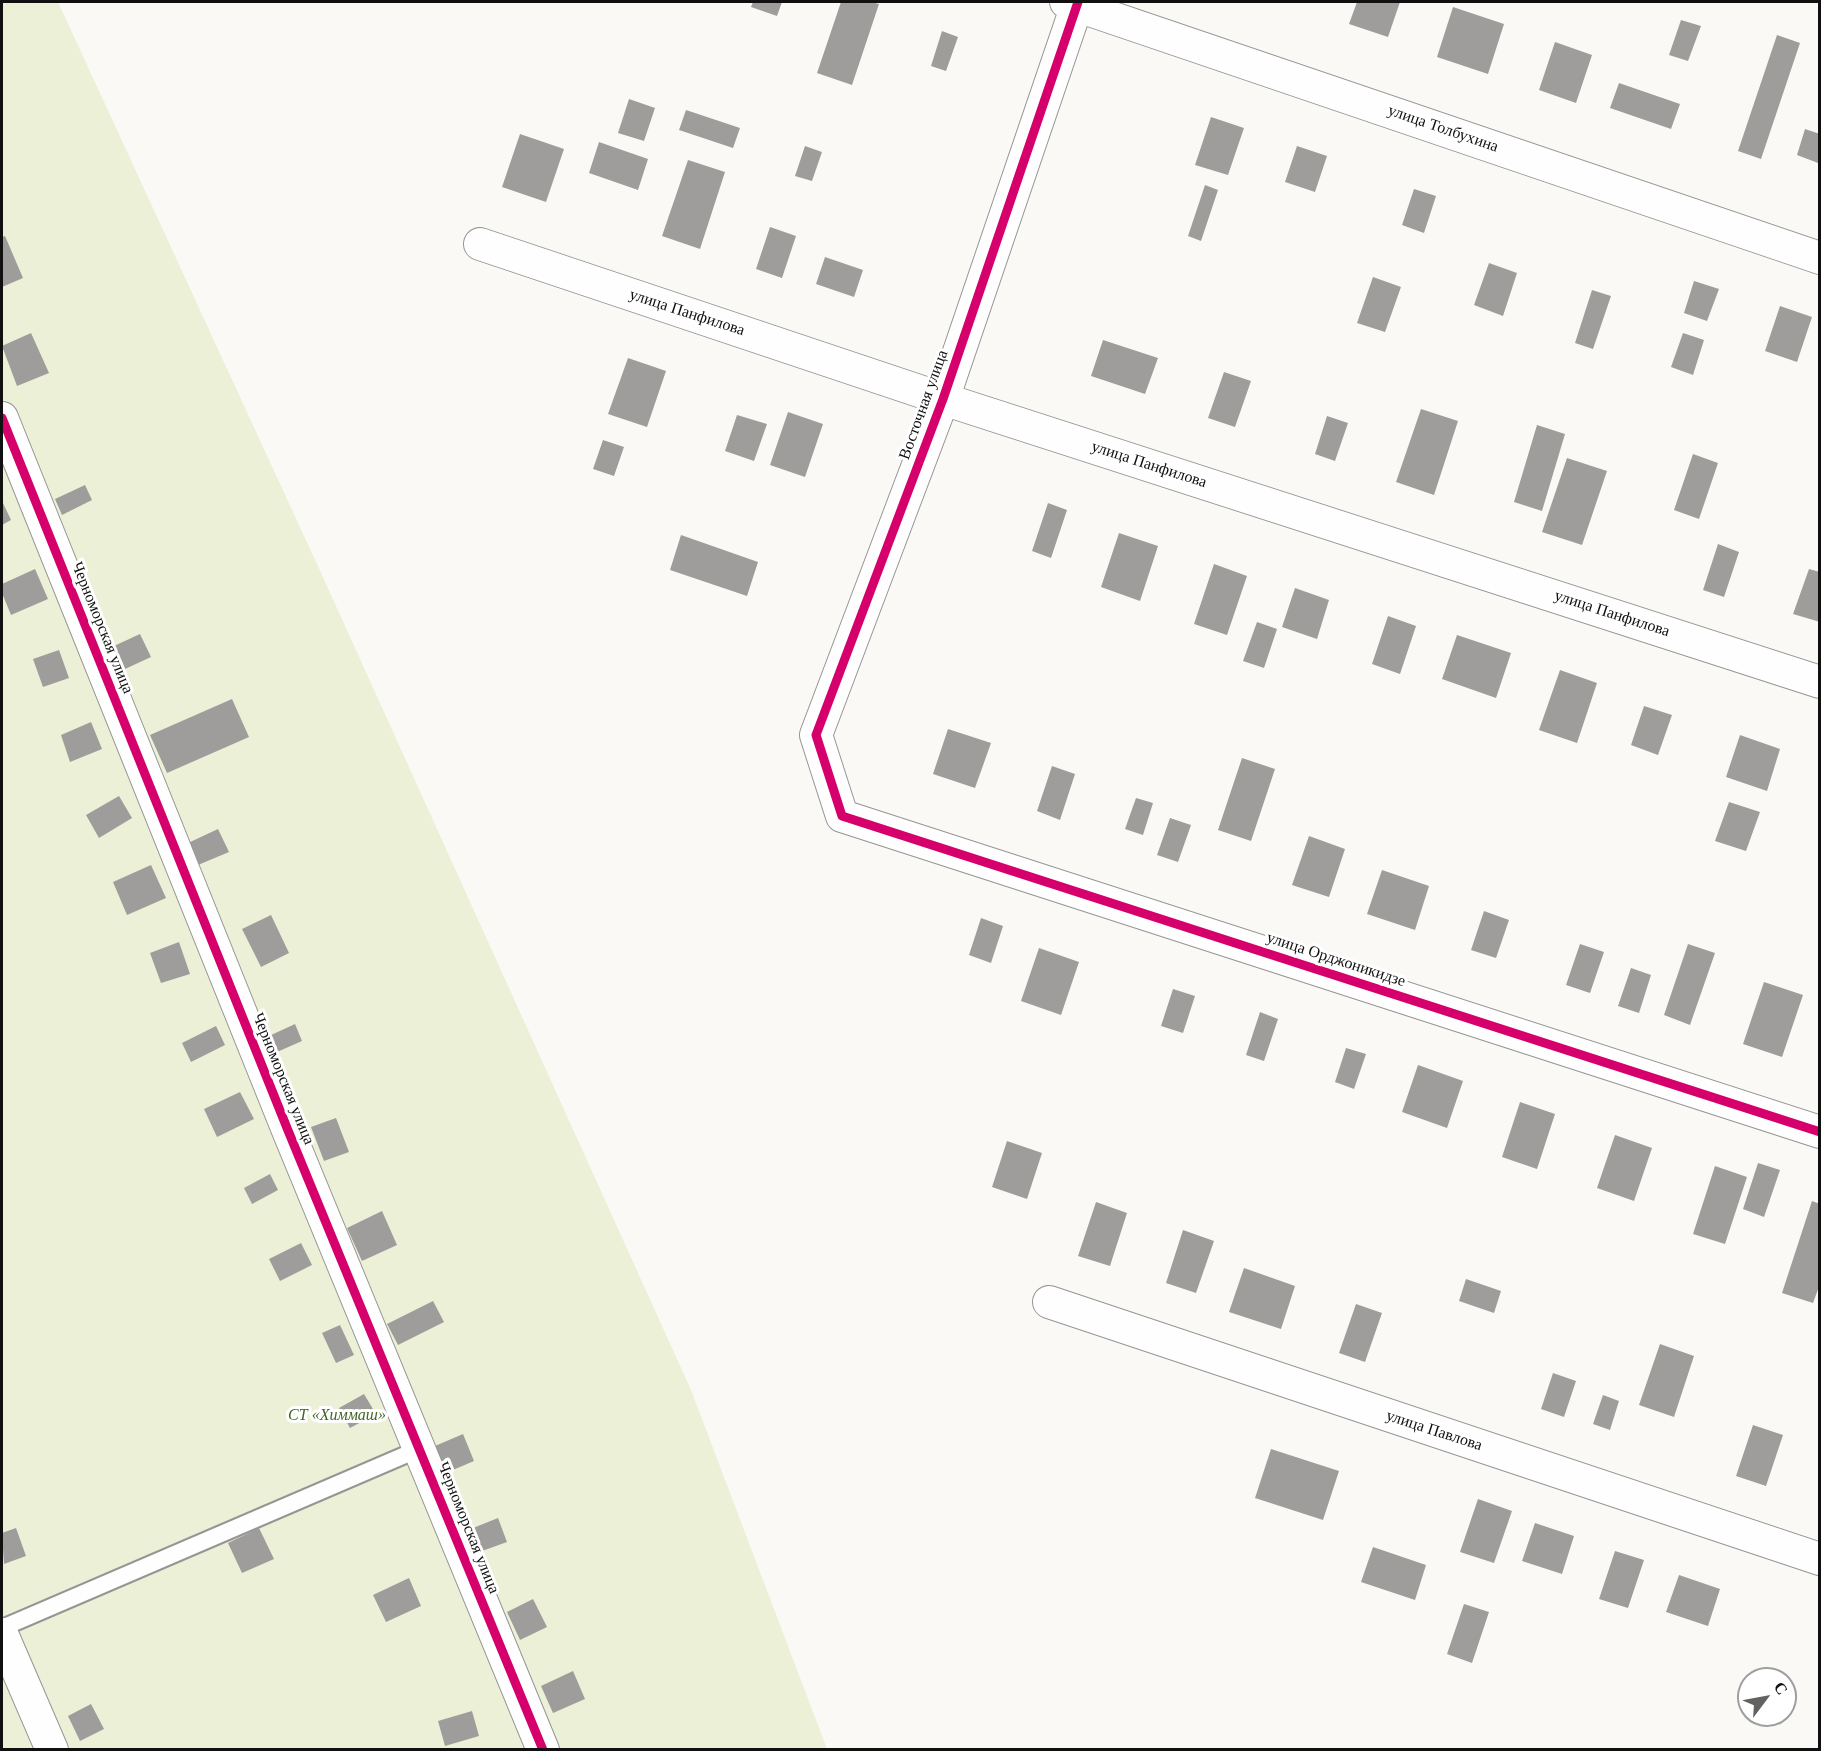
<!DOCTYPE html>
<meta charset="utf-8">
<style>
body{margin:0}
#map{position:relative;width:1821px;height:1751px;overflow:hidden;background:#fbf9f6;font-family:"Times New Roman",serif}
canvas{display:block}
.frame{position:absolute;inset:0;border:3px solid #101010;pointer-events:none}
.north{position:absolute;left:1737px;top:1667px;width:60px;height:60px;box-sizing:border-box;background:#fff;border:2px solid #9f9f9f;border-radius:50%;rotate:58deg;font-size:16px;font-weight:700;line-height:24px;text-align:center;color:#101010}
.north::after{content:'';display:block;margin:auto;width:21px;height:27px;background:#626260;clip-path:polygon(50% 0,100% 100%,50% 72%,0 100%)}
</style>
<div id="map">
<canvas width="1821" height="1751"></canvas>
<div class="frame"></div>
<div class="north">С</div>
</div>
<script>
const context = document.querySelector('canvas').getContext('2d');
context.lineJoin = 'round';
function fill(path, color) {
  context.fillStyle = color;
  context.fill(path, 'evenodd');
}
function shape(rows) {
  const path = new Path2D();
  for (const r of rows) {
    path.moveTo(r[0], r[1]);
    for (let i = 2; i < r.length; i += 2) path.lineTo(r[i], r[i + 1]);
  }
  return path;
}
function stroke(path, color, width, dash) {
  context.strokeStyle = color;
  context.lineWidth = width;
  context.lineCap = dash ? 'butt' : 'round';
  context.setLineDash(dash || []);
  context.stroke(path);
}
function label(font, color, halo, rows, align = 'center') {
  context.font = font + ' "Times New Roman",serif';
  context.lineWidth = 6;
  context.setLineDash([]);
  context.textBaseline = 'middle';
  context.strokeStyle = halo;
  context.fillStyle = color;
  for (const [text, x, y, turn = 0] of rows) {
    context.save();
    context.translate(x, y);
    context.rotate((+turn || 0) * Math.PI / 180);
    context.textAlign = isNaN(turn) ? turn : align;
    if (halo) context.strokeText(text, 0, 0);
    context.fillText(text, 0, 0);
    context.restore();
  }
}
const green = shape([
 [2,2,58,2,322,575,691,1390,827,1749,2,1750]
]);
const building = shape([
 [753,2,782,2,777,16,751,7],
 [841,2,871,2,879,4,852,85,817,73],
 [1357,2,1400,2,1388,37,1349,24],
 [1453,7,1504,24,1488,74,1437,57],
 [1681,20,1701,26,1688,61,1669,55],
 [942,31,958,37,946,71,931,66],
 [1777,35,1800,43,1761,159,1738,151],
 [1555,42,1592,55,1576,103,1539,90],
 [1619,83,1680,104,1671,129,1610,108],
 [629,99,655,108,644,141,618,133],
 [686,110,740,128,733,148,679,130],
 [1211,117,1244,128,1228,175,1195,165],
 [1805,129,1820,134,1818,163,1797,155],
 [520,134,564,149,546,202,502,187],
 [599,142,648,159,638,190,589,173],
 [805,146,822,152,812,181,795,176],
 [1297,146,1327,156,1315,192,1285,182],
 [688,160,725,172,700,249,662,236],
 [1205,185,1218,190,1201,241,1188,236],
 [1414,189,1436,196,1424,233,1402,225],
 [770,227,796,236,782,278,756,269],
 [5,236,23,278,2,287,2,237],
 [825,257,863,270,854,297,816,284],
 [1489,263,1517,273,1503,316,1474,305],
 [1373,277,1401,287,1385,332,1357,323],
 [1694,281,1719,289,1707,321,1684,313],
 [1592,290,1611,296,1593,349,1575,343],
 [1780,306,1812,317,1797,362,1765,351],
 [31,333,49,373,17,386,2,346],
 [1683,333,1704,340,1693,375,1671,367],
 [1103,340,1158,358,1145,394,1091,376],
 [628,358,666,371,647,427,608,414],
 [1224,372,1251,381,1235,427,1208,418],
 [1421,409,1458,421,1434,495,1396,482],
 [788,412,823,424,805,477,770,465],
 [737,415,767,424,754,461,725,451],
 [1327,416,1348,423,1335,461,1315,454],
 [1537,425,1565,434,1542,511,1514,502],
 [603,440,624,447,614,476,593,469],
 [1693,454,1718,463,1699,519,1674,510],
 [1567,458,1607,471,1582,545,1542,532],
 [85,485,92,500,62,515,55,499],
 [2,501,11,520,2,525],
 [1048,503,1067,510,1051,558,1032,551],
 [1119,533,1158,546,1140,601,1101,587],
 [681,535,758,562,747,596,670,570],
 [1718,544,1739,552,1724,597,1703,590],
 [1214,564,1247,576,1227,635,1194,624],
 [35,569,48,599,11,615,2,593,2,584],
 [1809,569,1820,572,1820,622,1793,614],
 [1295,588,1329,600,1317,639,1282,627],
 [1388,616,1416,626,1400,674,1372,664],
 [1257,622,1277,629,1264,668,1243,661],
 [140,634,151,657,125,669,114,646],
 [1457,635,1511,653,1496,698,1442,679],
 [59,650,69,678,43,687,33,659],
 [1560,670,1597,683,1577,743,1539,730],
 [232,699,249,737,167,773,150,735],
 [1644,706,1672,715,1658,755,1631,745],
 [91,722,102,749,70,762,61,735],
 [948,729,991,743,975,788,933,774],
 [1740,735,1780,749,1767,791,1726,777],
 [1242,758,1275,769,1251,841,1218,830],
 [1052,766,1075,774,1060,820,1037,811],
 [119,796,132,818,99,838,86,815],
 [1136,798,1153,803,1143,835,1125,829],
 [1729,802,1760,812,1746,851,1715,841],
 [1170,818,1191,825,1178,862,1157,855],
 [218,829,229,852,198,865,188,843],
 [1309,836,1345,849,1329,897,1292,885],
 [151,865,166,898,127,915,113,882],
 [1382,870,1429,886,1415,930,1367,914],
 [1484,911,1509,920,1496,958,1471,950],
 [271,915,289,953,261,967,242,929],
 [981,918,1003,926,991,963,969,955],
 [179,942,190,974,161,983,150,953],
 [1580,944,1604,952,1590,993,1566,985],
 [1688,944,1715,953,1690,1025,1664,1015],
 [1039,948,1079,962,1061,1015,1021,1001],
 [1631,968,1651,975,1639,1013,1618,1006],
 [1764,982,1803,995,1782,1057,1743,1044],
 [1173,989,1195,996,1183,1033,1161,1026],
 [1260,1012,1278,1019,1264,1061,1246,1055],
 [295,1024,302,1041,277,1052,269,1036],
 [216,1026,225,1045,191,1062,182,1043],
 [1346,1048,1366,1054,1354,1089,1335,1082],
 [1418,1065,1463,1081,1447,1128,1402,1112],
 [240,1092,254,1119,217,1137,204,1109],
 [1520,1102,1555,1114,1537,1169,1502,1157],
 [336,1118,349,1152,324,1161,311,1127],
 [1615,1135,1652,1148,1634,1201,1597,1188],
 [1007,1141,1042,1153,1027,1199,992,1187],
 [1758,1163,1780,1170,1764,1217,1743,1209],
 [1715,1166,1747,1177,1725,1244,1693,1234],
 [270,1174,278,1190,252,1204,244,1188],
 [1812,1201,1820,1204,1820,1284,1813,1303,1782,1293],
 [1096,1202,1127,1213,1110,1266,1078,1256],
 [382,1211,397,1245,362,1261,347,1228],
 [1183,1230,1214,1241,1196,1293,1166,1283],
 [301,1243,312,1265,280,1281,269,1259],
 [1244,1268,1295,1286,1281,1329,1229,1312],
 [1466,1279,1501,1291,1494,1313,1459,1301],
 [433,1301,444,1322,398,1345,387,1324],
 [1356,1304,1382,1313,1365,1362,1339,1353],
 [340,1325,354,1355,336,1363,322,1333],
 [1660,1344,1694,1356,1674,1417,1639,1405],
 [1553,1373,1576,1381,1564,1417,1541,1409],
 [364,1394,376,1414,350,1428,339,1408],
 [1603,1395,1619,1401,1610,1430,1593,1424],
 [1753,1425,1783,1435,1766,1486,1736,1476],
 [463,1434,474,1461,446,1473,435,1446],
 [1271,1449,1339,1471,1323,1520,1255,1498],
 [1478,1499,1512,1511,1494,1563,1460,1552],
 [498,1518,507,1542,482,1551,473,1528],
 [1535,1523,1574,1536,1562,1574,1522,1561],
 [16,1528,26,1556,4,1564,2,1533],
 [259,1528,274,1559,242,1573,228,1543],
 [1373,1547,1426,1565,1415,1600,1361,1582],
 [1615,1551,1644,1560,1628,1608,1599,1599],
 [1679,1575,1720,1589,1708,1626,1666,1612],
 [409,1578,421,1606,386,1622,373,1595],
 [533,1599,547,1627,520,1640,507,1612],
 [1464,1604,1489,1612,1472,1663,1447,1654],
 [573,1671,585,1699,553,1713,541,1686],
 [91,1704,104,1729,80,1741,68,1716],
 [472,1711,479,1736,445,1746,438,1721]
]);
const lane = shape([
 [2,1628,419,1449]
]);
const street = shape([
 [1066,2,1820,258],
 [1078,2,943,399,816,735,842,816,1820,1132],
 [480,244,943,399,1820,682],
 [2,418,287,1128,543,1750],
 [1049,1302,1820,1559],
 [2,1634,52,1750]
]);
const cycleway = shape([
 [1078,2,943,399,816,735,842,816,1820,1132],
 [2,418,287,1128,543,1750]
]);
const streetNames = [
 ["улица Толбухина",1443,129,19],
 ["улица Панфилова",687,313,18],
 ["Восточная улица",924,405,-70],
 ["улица Панфилова",1149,465,18],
 ["улица Панфилова",1612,614,18],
 ["Черноморская улица",102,628,68],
 ["улица Орджоникидзе",1336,960,18],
 ["Черноморская улица",283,1079,68],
 ["улица Павлова",1434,1431,18],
 ["Черноморская улица",468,1528,68]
];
const parkNames = [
 ["СТ «Химмаш»",337,1416]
];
fill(green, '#ebf0d7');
fill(building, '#9f9d9b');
stroke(lane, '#969594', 20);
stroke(street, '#969594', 34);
stroke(lane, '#fefefe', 16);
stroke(street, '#fefefe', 32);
stroke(cycleway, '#d6006c', 9);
label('16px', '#101010', '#fff', streetNames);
label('italic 16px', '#416523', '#fff', parkNames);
</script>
